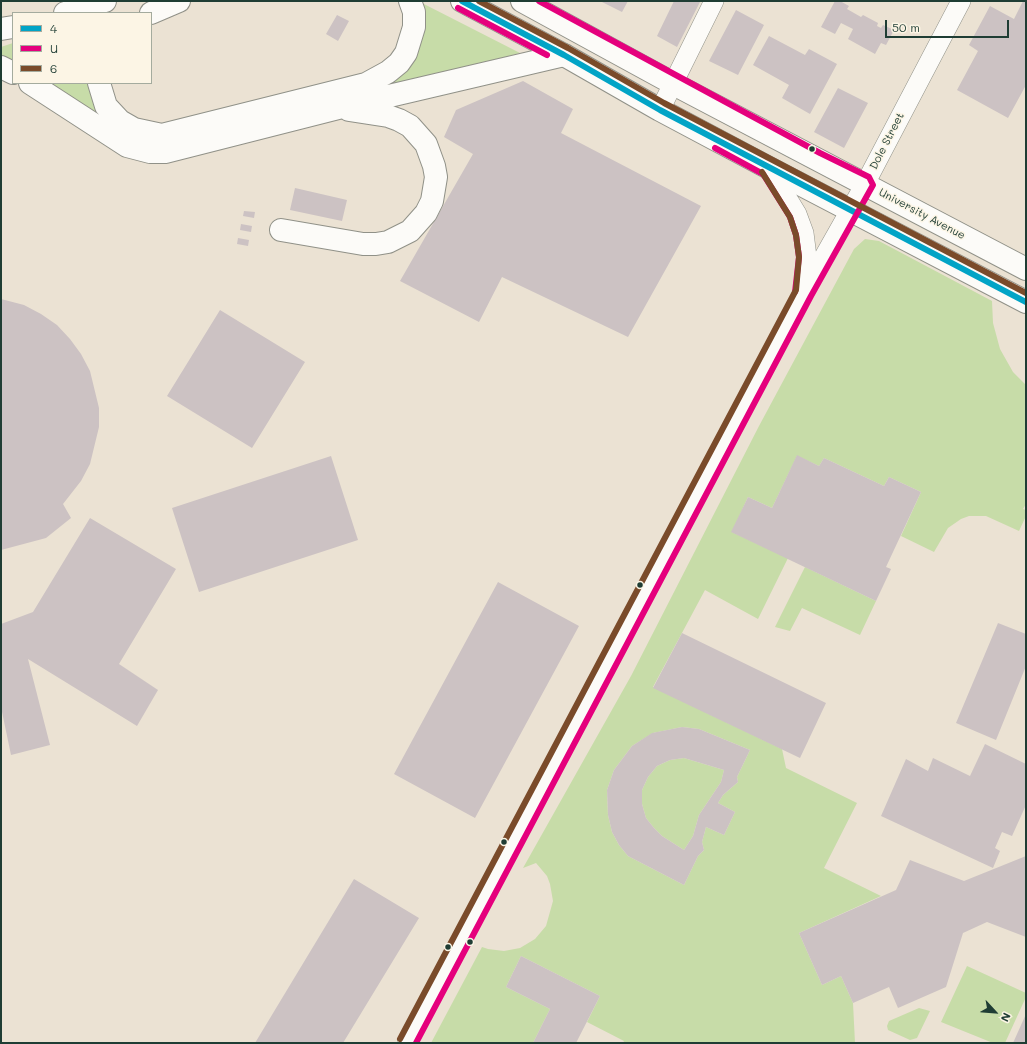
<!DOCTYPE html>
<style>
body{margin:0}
#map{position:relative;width:1027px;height:1044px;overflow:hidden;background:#ebe2d3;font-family:Mali,sans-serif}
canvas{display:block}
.frame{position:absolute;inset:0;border:2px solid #1f3d34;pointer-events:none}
.legend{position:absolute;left:12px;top:12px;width:140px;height:72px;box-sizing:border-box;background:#fcf5e5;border:1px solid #a4ab9e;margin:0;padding:5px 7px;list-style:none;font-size:12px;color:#1f3d34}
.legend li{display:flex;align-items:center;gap:8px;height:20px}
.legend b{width:20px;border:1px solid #a4ab9e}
.north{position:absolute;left:975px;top:992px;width:40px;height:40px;-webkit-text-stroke:3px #fcf5e5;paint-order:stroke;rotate:116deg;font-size:11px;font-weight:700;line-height:16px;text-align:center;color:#1f3d34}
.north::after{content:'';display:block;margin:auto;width:14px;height:18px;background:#1f3d34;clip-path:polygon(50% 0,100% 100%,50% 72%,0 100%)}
.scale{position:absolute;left:885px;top:20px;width:124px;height:18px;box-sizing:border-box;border:2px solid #1f3d34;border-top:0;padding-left:5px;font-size:12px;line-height:14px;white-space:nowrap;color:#1f3d34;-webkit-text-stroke:3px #fcf5e5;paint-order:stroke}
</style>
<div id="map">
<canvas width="1027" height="1044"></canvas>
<div class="frame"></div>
<ul class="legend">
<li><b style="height:5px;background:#02a4c6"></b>4</li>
<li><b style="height:5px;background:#e5007d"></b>U</li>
<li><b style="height:5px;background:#7a4b2a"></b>6</li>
</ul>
<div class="north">N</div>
<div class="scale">50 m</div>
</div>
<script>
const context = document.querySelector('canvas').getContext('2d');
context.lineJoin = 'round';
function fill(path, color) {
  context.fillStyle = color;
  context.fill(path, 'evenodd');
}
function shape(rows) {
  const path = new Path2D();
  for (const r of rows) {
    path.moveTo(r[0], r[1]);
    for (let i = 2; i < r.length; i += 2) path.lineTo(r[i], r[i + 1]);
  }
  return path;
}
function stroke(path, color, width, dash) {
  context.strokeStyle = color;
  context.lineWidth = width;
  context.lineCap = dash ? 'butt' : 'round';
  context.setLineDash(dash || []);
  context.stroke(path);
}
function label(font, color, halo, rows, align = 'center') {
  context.font = font + ' Mali,sans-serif';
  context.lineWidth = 3;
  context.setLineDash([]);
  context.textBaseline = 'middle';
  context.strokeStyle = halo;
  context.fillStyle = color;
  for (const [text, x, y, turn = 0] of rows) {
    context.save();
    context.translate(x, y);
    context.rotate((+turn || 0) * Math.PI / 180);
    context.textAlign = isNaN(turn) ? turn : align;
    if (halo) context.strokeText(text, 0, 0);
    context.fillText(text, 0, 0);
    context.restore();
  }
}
const green = shape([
 [420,2,520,53,187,141,135,140,46,83,93,83,136,137,393,77],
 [13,43,13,63,1,58,1,47],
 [865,239,879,241,992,301,993,323,1000,349,1013,372,1026,385,1026,504,1023,509,1026,510,1026,516,1019,531,986,516,969,516,961,519,948,528,934,552,901,536,921,492,889,477,884,486,824,458,819,466,797,456,772,508,748,497,732,532,788,558,758,619,705,590,653,687,782,749,786,768,857,803,824,868,881,896,799,933,822,985,841,976,853,1003,855,1043,623,1043,624,1041,587,1022,600,996,521,956,506,987,550,1009,533,1043,431,1043,482,947,488,949,504,951,520,948,535,939,546,926,553,901,550,884,547,876,536,863,523,868,631,676,759,426,854,249],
 [682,727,699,729,750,750,737,777,738,782,723,795,718,803,735,812,724,835,706,827,702,842,704,850,698,856,684,885,628,856,619,845,612,832,608,815,607,790,614,770,632,746,653,733],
 [805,567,876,601,860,635,802,608,790,631,775,627],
 [684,758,724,770,721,782,699,815,693,836,684,850,662,836,654,828,646,818,642,804,642,790,648,777,657,766,670,760],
 [967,966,1026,993,1026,997,1005,1043,993,1043,941,1022],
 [919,1008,930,1011,917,1038,910,1040,888,1030,887,1026,889,1021]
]);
const building = shape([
 [600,1,628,1,622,12],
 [674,1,700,2,677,47,657,36],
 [835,1,840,1,849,6,847,9,861,17,863,15,878,23,877,26,881,28,883,25,894,30,886,45,881,43,875,54,848,39,853,29,841,23,835,34,821,27],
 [1023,1,1026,1,1026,85,1008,118,957,90,978,51,969,45,990,6,1014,19],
 [736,10,764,25,738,75,709,61],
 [337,15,349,21,338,41,326,34],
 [769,36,805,55,809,49,837,64,810,114,782,98,789,85,753,65],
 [523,81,573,109,561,133,701,206,628,337,502,277,479,322,400,281,473,154,444,137,456,110],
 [838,88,868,103,844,148,814,132],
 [295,188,347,200,342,221,290,210],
 [244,211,255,212,254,218,243,216],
 [241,224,252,226,251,232,240,230],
 [238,238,249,240,248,246,237,244],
 [1,299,24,305,41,314,57,325,70,339,81,354,90,371,99,408,99,427,90,464,81,481,63,504,71,518,46,538,1,550],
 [220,310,305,362,252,448,167,396],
 [797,455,819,466,824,458,884,486,889,477,921,492,886,567,891,569,876,601,731,532,748,497,772,508],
 [331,456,358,540,199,592,172,508],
 [90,518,176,569,119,664,158,690,137,726,28,659,50,745,11,755,1,707,1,624,33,612],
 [498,582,579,626,475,818,394,774],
 [998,623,1026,634,1026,666,996,740,956,723],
 [682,633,826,703,800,758,653,688],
 [682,727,699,729,750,750,737,777,738,782,723,795,718,803,735,812,724,835,706,827,702,842,704,850,698,856,684,885,628,856,619,845,612,832,608,815,607,790,614,770,632,746,652,733],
 [684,758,724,770,721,782,699,815,693,836,684,850,662,836,654,828,646,818,642,804,642,790,648,777,657,766,670,760],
 [985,744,1026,764,1026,805,1012,836,1002,832,995,848,1000,851,993,868,881,816,906,759,928,771,933,758,970,776],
 [1026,856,1026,937,987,922,963,933,946,987,898,1008,889,987,853,1003,841,976,822,985,799,933,896,890,910,860,964,881],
 [354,879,419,918,343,1043,255,1043],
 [521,956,600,996,576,1043,533,1043,550,1009,506,987],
 [1026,1014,1026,1043,1013,1043]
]);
const minor = shape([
 [660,110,714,1],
 [769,168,797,214,804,233,807,257,805,285],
 [407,1043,804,292,865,184,961,1]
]);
const major = shape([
 [462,1,564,55,660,110,769,168,1026,302],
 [522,1,685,90,1026,269]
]);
const highway = shape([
 [65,13,105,1],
 [151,13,179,1],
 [1,29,13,27],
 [1,67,13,73],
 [30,83,127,146,150,152,165,152,338,108,564,55],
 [99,83,106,106,120,121,134,129,162,135,366,84,388,72,399,63,406,53,414,27,414,12,410,1],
 [281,230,363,244,376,244,388,242,410,231,426,213,432,201,436,177,434,166,426,144,410,126,399,120,388,116,349,110]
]);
const bus1 = shape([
 [462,1,564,55,660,110,1026,302]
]);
const bus2 = shape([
 [458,8,547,55],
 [715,148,763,174,790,217,796,235,799,257,795,292],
 [416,1043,811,296,873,185,869,177,820,153,539,1]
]);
const bus3 = shape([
 [479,1,568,48,664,103,1026,293],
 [400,1039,796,290,799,257,796,235,790,217,762,172]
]);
const markers = [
 [812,149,3.5,"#1f3d34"],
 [640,585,3.5,"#1f3d34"],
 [504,842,3.5,"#1f3d34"],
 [470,942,3.5,"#1f3d34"],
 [448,947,3.5,"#1f3d34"]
];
const streetNames = [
 ["Dole Street",887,141,-63],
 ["University Avenue",922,214,28]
];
fill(green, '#c7dca8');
fill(building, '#ccc2c3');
stroke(minor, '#909188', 20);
stroke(major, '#909188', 24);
stroke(highway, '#909188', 24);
stroke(minor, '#fcfbf8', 19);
stroke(major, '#fcfbf8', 22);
stroke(highway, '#fcfbf8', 22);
stroke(bus1, '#02a4c6', 6);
stroke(bus2, '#e5007d', 6);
stroke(bus3, '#7a4b2a', 6);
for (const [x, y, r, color] of markers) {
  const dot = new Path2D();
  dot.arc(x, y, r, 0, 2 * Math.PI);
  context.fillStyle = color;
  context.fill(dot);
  stroke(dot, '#fcf5e5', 1.5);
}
label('11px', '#1f3d34', '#fcf5e5', streetNames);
</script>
